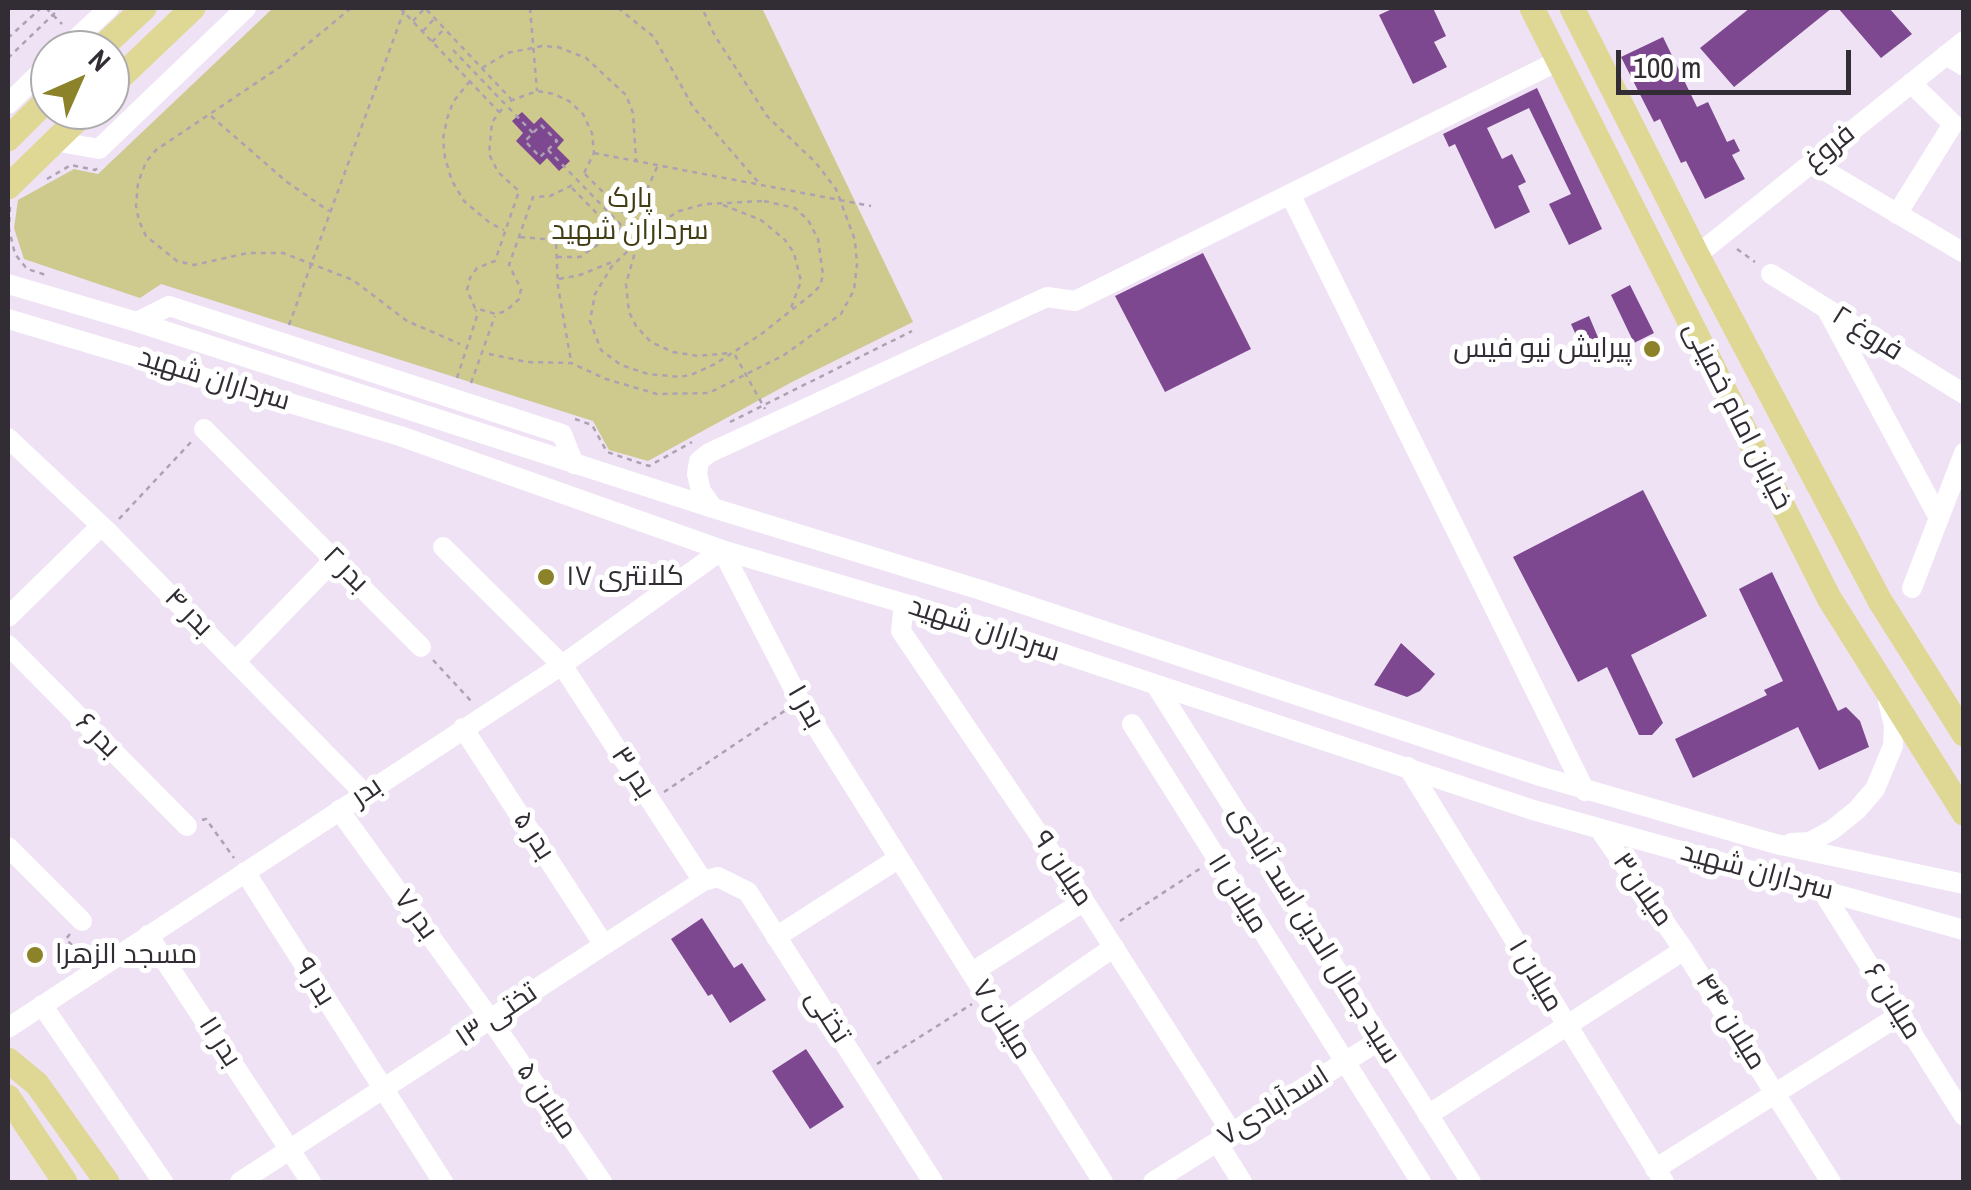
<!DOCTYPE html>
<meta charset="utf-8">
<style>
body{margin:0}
#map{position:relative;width:1971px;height:1190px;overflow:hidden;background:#efe2f5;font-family:"Archivo Narrow",sans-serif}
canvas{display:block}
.frame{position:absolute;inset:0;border:10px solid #322d34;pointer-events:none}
.north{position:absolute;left:30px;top:30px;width:100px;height:100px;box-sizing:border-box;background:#fff;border:2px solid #adabae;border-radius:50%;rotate:45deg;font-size:28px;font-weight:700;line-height:40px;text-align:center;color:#322d34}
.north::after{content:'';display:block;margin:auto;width:35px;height:45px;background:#8b8229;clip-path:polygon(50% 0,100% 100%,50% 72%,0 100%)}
.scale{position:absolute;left:1616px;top:50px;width:235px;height:45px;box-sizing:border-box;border:5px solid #322d34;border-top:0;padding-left:12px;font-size:30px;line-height:35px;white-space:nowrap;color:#322d34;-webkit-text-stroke:8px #fff;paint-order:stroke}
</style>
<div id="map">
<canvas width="1971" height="1190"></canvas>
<div class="frame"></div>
<div class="north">N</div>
<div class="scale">100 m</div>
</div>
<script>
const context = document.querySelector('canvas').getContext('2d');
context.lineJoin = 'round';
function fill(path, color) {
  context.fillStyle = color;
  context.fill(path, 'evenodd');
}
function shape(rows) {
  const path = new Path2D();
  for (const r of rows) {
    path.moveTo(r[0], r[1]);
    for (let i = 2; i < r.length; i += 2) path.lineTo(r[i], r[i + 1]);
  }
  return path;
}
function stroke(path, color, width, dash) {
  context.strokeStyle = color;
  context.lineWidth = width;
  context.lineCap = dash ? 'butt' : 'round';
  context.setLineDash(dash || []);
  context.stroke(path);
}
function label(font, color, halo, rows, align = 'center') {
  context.font = font + ' "Archivo Narrow",Cairo,sans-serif';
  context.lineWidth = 10;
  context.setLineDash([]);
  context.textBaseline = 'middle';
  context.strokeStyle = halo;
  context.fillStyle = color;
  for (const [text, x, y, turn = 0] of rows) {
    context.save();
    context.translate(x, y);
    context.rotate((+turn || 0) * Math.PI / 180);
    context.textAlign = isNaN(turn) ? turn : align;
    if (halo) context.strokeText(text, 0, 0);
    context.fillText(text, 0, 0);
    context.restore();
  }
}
const green = shape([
 [273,8,762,8,913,322,792,382,648,461,609,450,593,421,161,284,140,298,24,259,14,228,18,200,74,169,98,174]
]);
const building = shape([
 [1394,8,1433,8,1446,36,1434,42,1447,67,1413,84,1379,15],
 [1750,8,1832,8,1734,87,1700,48],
 [1838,8,1889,8,1912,34,1881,58],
 [1663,37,1697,107,1708,102,1727,142,1734,139,1740,151,1732,155,1745,179,1705,199,1686,161,1681,163,1660,119,1654,122,1621,57],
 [1537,88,1602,229,1569,245,1549,204,1571,194,1529,108,1487,128,1502,159,1512,154,1526,182,1518,186,1530,212,1495,229,1455,144,1449,147,1443,134],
 [522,112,534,124,541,117,564,140,557,148,570,161,559,171,547,158,540,165,516,141,523,133,512,121],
 [1203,253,1251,349,1165,392,1115,296],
 [1630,285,1654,333,1634,343,1611,295],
 [1589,316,1600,342,1586,348,1584,342,1580,344,1571,324],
 [1643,490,1707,616,1631,655,1663,723,1652,735,1639,735,1607,667,1578,682,1513,557],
 [1772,572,1838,711,1846,707,1860,721,1869,747,1819,770,1798,727,1693,778,1675,739,1767,695,1764,690,1783,681,1739,589],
 [1401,643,1435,674,1420,691,1407,697,1374,685],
 [702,918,734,968,742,963,766,1000,730,1023,712,994,708,996,671,939],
 [806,1049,844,1107,810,1129,772,1071]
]);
const path = shape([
 [46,8,62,24],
 [351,8,280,67,156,150,146,162,138,183,136,206,139,221,146,236,177,261,194,265,248,253,283,253,353,280,407,321,460,344],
 [400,8,499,112],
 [530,8,537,91],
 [618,8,654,37,693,107,759,183],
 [413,21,425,8,511,99],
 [423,31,434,19],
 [8,38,41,8],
 [432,42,444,29],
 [453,50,533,133],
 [8,58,60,8],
 [482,68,507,53,542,46,558,47,586,58,626,95,633,113,636,160],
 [470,81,453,102,447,119,443,139,445,158,452,181,464,201,490,223,504,230],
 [510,101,537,91,554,94,569,101,583,114,592,133,594,153,583,175],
 [502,109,492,122,489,154,498,172,519,191,495,261,477,268,470,278,467,290,475,308,496,314,506,311,519,299,521,289,509,265,533,197,550,196,575,184],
 [211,116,287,182,329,211],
 [541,125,557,141,540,157,525,141,541,125],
 [548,150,622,226],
 [594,153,871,206],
 [585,174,629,218],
 [47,179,71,165,95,170,99,167],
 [572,188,615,232],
 [764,201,795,208,808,220,818,239,823,275,820,286,812,294,760,335,715,364,693,374,680,377,648,374,621,365,601,350,590,321,595,294,612,266,630,249,661,222,679,211,705,204,764,201],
 [723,205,761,220,785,240,794,253,801,281,791,308],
 [10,207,9,229,15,254,27,269,46,275],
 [520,237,556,240,558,287,571,361],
 [637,245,626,284,629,312,636,326,651,342,673,352,698,356,729,353],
 [1737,249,1755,262],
 [557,257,580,257,623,227,638,209,658,165],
 [559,279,580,275,612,262],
 [289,325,405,8],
 [489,354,527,362,571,363,606,379,657,394,709,393,784,355,841,314,854,290,857,264,855,240,836,189,816,163,767,116,715,36,702,8],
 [735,355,765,409],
 [457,378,477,316,476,310],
 [471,383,495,316],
 [575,419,592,425,607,452,649,466,692,442],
 [730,422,912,331],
 [119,519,192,441],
 [433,660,472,702],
 [664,792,786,710],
 [202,820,206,819,234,858],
 [1120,921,1201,868],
 [70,934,66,939,85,958],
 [877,1064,972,1004]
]);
const minor = shape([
 [64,50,109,8],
 [1946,55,1964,66],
 [8,104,50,63],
 [54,141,99,149,246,8],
 [1812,163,1964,253],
 [1290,194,1585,791],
 [1897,214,1953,124,1911,83],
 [1697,255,1964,41],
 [1771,274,1964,394],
 [8,284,137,322,713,508,981,590,1543,777,1776,844,1964,884],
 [1826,308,1939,518],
 [8,319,400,436,722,550,974,624,1533,810,1964,930],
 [137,322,169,306,562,434,574,464],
 [204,429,421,647],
 [8,438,107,531,364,793],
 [713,508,701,491,697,474,699,461,709,453,1047,297,1075,301,1558,61],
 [443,547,562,665,703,881],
 [1912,588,1964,453],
 [904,604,901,631,1084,901,1232,1133],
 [8,617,101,526],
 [8,645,187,826],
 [235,662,334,560],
 [1157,687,1471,1182],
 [1132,724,1421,1182],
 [463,728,604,945],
 [1408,767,1664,1182],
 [339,810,491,1020,602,1182],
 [1600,830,1684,950,1831,1182],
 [1791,843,1810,842,1832,830,1857,810,1875,789,1893,746,1894,726,1888,701],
 [8,847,82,921],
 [245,872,443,1182],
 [1821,889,1964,1116],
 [148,935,311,1182],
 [776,937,899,858],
 [971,973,1084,901],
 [42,1005,163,1182],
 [1003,1024,1114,947],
 [8,1028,562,665,722,550,800,701,1103,1182],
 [1428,1115,1684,950],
 [1217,1142,1242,1182],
 [1655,1169,1900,1015],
 [240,1182,604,945,703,881,718,877,748,892,933,1182],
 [1153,1182,1380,1040]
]);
const major = shape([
 [1532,8,1829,598,1964,813],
 [1572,8,1697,255,1880,601,1964,734],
 [99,50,144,8],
 [110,87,193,8],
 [8,139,50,97],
 [8,187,87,110],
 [8,1060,37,1084,107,1182],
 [8,1097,65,1182]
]);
const markers = [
 [1652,349,10,"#8b8229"],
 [546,577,10,"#8b8229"],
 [35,955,10,"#8b8229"]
];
const streetNames = [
 ["فروغ",1830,148,-39],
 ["فروغ ۲",1867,334,32],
 ["سرداران شهید",214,380,17],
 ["خیابان امام خمینی",1737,416,63],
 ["بدر ۲",345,570,45],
 ["بدر ۴",188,613,45],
 ["سرداران شهید",984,630,18],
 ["بدر ۱",805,707,60],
 ["بدر ۶",97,736,45],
 ["بدر ۳",632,773,57],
 ["بدر",367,792,-34],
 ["بدر ۵",533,836,57],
 ["میلان ۹",1062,869,56],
 ["سرداران شهید",1757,872,15],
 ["میلان۳",1642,890,55],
 ["میلان ۱۱",1237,894,58],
 ["بدر ۷",415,915,54],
 ["سید جمال الدین اسد آبادی",1314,935,58],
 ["میلان ۱",1535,976,59],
 ["بدر ۹",314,982,58],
 ["میلان ۶",1892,1002,58],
 ["تختی ۱۳",497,1016,-34],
 ["تختی",827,1017,57],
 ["میلان ۷",1001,1020,58],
 ["میلان ۴۴",1730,1022,58],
 ["بدر ۱۱",219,1042,57],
 ["میلان ۵",546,1101,56],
 ["اسدآبادی۷",1274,1107,-32]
];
const parkNames = [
 ["پارک",630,199],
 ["سرداران شهید",630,231]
];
const poiNames = [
 ["پیرایش نیو فیس",1632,349,"right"],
 ["کلانتری ۱۷",566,577],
 ["مسجد الزهرا",55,955]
];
fill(green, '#cec98d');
fill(building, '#7d4890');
stroke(path, '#aca2b1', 2.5, [5, 5]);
stroke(minor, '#fff', 20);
stroke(major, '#dfd794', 25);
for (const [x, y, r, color] of markers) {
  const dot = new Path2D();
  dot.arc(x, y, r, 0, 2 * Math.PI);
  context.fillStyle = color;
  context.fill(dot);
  stroke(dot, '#fff', 4);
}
label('28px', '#322d34', '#fff', streetNames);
label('28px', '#423d12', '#fff', parkNames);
label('28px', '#322d34', '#fff', poiNames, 'left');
</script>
